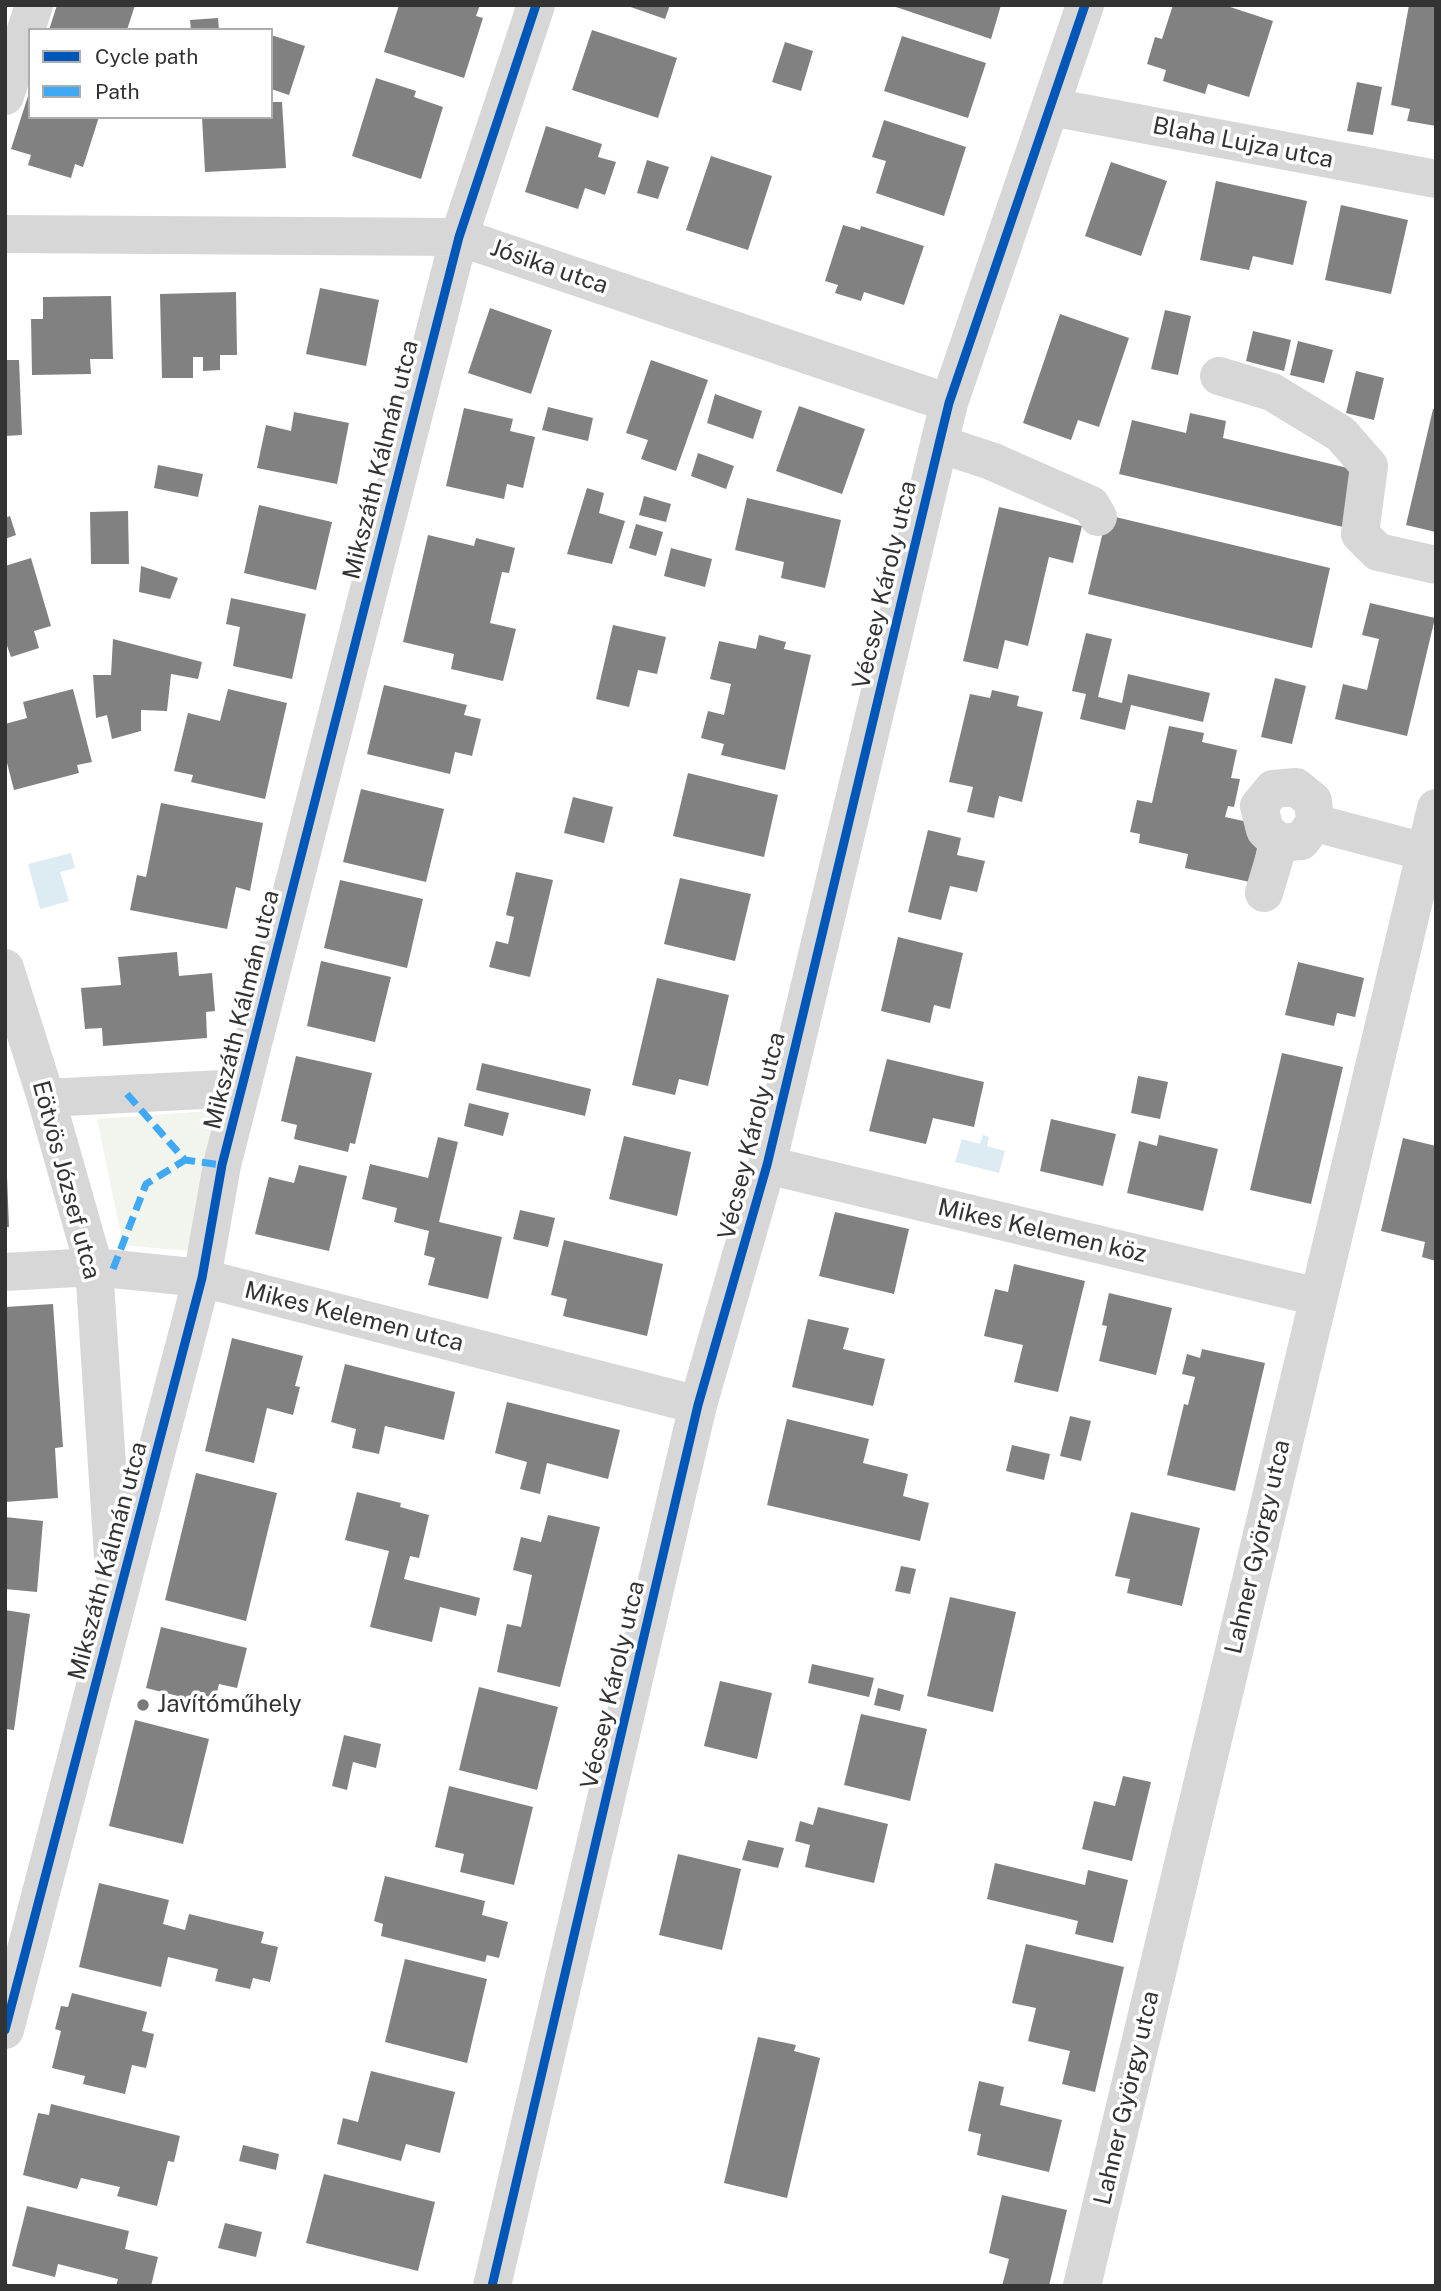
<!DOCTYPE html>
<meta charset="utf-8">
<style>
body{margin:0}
#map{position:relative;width:1441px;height:2291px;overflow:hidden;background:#fff;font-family:"Public Sans",sans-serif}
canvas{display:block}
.frame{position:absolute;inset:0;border:7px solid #333;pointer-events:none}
.legend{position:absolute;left:28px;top:28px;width:245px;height:91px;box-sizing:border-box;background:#fff;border:2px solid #adadad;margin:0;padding:9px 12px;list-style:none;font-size:21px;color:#333}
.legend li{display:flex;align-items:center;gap:14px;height:35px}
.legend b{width:35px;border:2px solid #adadad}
</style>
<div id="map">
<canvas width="1441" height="2291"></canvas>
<div class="frame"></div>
<ul class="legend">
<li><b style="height:9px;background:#0057b8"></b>Cycle path</li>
<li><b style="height:9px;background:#3fa9f5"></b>Path</li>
</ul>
</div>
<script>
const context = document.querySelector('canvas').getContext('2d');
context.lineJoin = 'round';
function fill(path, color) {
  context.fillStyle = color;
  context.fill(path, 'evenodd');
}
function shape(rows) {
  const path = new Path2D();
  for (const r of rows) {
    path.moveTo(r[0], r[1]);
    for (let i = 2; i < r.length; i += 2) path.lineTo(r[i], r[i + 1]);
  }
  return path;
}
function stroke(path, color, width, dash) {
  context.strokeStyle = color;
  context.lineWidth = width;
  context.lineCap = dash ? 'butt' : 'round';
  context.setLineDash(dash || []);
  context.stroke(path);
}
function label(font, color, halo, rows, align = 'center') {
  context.font = font + ' "Public Sans",sans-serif';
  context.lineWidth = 7;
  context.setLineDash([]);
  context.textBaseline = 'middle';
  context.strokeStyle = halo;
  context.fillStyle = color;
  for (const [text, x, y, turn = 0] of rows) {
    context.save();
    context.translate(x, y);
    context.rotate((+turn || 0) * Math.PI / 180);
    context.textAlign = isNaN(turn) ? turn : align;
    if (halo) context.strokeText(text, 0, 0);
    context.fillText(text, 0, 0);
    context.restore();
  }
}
const green = shape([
 [223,1110,189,1251,123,1245,97,1119]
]);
const water = shape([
 [71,853,75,868,60,872,69,901,40,909,28,864],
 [983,1135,989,1137,987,1146,1005,1151,999,1173,955,1162,962,1139,980,1144]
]);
const building = shape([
 [57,5,135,5,127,30,49,30],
 [399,5,480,5,476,16,483,18,464,78,384,52],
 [625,5,670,5,665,19],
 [890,5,1001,5,991,39],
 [1173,5,1224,5,1273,21,1249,97,1208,84,1205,94,1163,81,1166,70,1147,64,1155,37,1162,39],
 [1409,5,1436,5,1436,126,1407,121,1410,109,1391,105],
 [218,18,219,30,191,30,190,20],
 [592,30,677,58,658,118,572,90],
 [271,35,305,46,289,95,271,89],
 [902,36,986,63,968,118,884,91],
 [785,42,813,51,801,91,772,82],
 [376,78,416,91,414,97,443,107,421,179,352,156],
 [1357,82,1382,87,1373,135,1347,131],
 [29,93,30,117,99,117,83,167,75,164,71,178,28,165,31,155,11,149],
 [271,102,282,102,286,168,205,172,202,117,271,117],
 [884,120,966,147,944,216,876,193,886,161,872,157],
 [546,126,602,144,598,157,616,162,605,195,585,188,578,209,525,192],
 [711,156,772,176,748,250,686,230],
 [647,160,669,167,658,199,637,193],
 [1111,162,1167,181,1141,256,1085,236],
 [1216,181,1307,201,1293,265,1253,256,1249,270,1200,260],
 [1341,205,1408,220,1391,294,1325,280],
 [843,225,860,230,861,226,924,246,904,305,864,292,861,301,835,293,838,285,825,281],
 [320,288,379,300,366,366,306,354],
 [236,292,237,355,220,355,220,370,203,371,203,357,193,357,193,378,162,378,160,294],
 [111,296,113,359,90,359,91,374,32,375,31,319,43,319,43,297],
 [490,308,552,330,531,394,468,373],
 [1165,310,1191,316,1178,375,1151,369],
 [1060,314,1129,338,1099,427,1078,420,1071,440,1023,423],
 [1253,331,1291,340,1284,371,1246,361],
 [1298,341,1333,350,1324,383,1290,375],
 [5,360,19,360,22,435,5,436],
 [651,360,708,380,676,471,641,459,648,440,626,433],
 [1356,371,1384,378,1374,420,1346,413],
 [715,394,762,411,753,439,707,423],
 [799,406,865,429,842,494,776,471],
 [548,407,593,418,588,441,542,430],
 [464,408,513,419,510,431,535,437,523,488,507,484,504,499,446,486],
 [1433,409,1436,410,1436,532,1406,525],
 [294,412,349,423,337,484,257,468,266,425,291,431],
 [1190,413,1226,421,1223,438,1356,470,1343,527,1119,474,1132,420,1186,433],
 [698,453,734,466,726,489,691,476],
 [158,465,203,474,198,497,154,488],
 [587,488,604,493,599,513,625,521,612,564,567,554],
 [644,496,671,504,666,522,639,515],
 [747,498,841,520,825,588,781,578,784,562,735,550],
 [259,505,332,522,316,590,244,573],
 [999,507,1082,526,1073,563,1049,557,1028,646,1005,640,998,669,963,661],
 [128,511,129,564,91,564,90,512],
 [1107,515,1330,568,1312,648,1088,594],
 [10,516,16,535,5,539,5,518],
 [636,524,663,532,656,556,629,548],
 [428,535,474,546,476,538,515,548,509,573,502,572,490,623,516,629,503,681,451,669,454,654,403,642],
 [671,548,712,559,705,587,664,576],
 [31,558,51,626,34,631,39,648,11,657,5,640,5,566],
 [141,566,178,578,170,599,139,592],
 [231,598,306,614,292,679,233,666,240,627,226,624],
 [1370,603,1435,618,1407,736,1335,719,1343,684,1367,690,1379,639,1362,635],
 [613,625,666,637,657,674,638,670,629,707,596,699],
 [1086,633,1112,639,1098,697,1122,703,1128,674,1210,693,1203,722,1131,705,1125,730,1080,719,1086,694,1072,691],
 [759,635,786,642,784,649,811,655,785,770,721,755,724,744,701,738,708,711,724,715,731,684,710,679,719,641,756,649],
 [113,639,202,662,198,679,171,674,167,711,141,710,141,731,112,739,107,715,96,718,93,675,111,675],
 [1275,678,1306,686,1292,744,1261,737],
 [384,685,467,705,464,715,481,719,472,756,455,752,450,774,367,754],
 [73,689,92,762,77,765,79,773,14,790,5,755,5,724,27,718,23,702],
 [228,689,287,703,265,799,191,782,193,775,174,771,188,713,220,721],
 [992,690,1019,696,1017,706,1043,712,1022,802,999,796,994,818,967,812,973,787,949,782,970,694,990,698],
 [1169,726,1204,733,1202,742,1237,750,1231,778,1240,779,1234,807,1228,806,1225,817,1262,825,1250,882,1185,868,1188,854,1139,843,1140,834,1130,832,1137,800,1152,803],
 [688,773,778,795,764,857,673,836],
 [361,789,444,809,426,882,343,862],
 [573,797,613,807,604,843,564,833],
 [161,803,263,823,250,891,236,887,227,929,130,910,137,875,146,877],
 [928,830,961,838,957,855,985,861,977,892,950,886,941,920,908,912],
 [516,872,553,880,530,977,489,967,496,941,508,944,514,917,506,915],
 [680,878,751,894,735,961,664,944],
 [340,880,423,899,407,968,324,948],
 [898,937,963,953,950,1009,934,1005,930,1023,881,1011],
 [177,952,179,976,212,973,215,1011,206,1012,207,1038,103,1046,102,1028,85,1029,81,988,121,985,118,957],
 [321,961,391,977,375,1042,307,1026],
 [1298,962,1364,978,1355,1017,1337,1013,1334,1026,1285,1015],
 [657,978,729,995,708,1086,679,1079,675,1095,632,1085],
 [1282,1053,1343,1067,1311,1204,1250,1190],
 [296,1056,372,1073,355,1144,350,1143,348,1152,294,1139,297,1125,281,1121],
 [887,1059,984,1082,974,1127,933,1118,926,1144,869,1131],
 [482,1063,591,1089,585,1116,476,1090],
 [1138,1076,1168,1082,1160,1119,1131,1113],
 [469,1103,509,1113,503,1136,464,1126],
 [1051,1119,1116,1134,1103,1186,1040,1171],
 [1159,1135,1218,1149,1203,1211,1127,1193,1139,1141,1157,1146],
 [624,1136,691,1152,677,1216,609,1199],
 [438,1137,458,1142,439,1222,502,1237,488,1299,428,1285,435,1258,424,1255,429,1231,394,1222,397,1208,362,1199,370,1164,428,1178],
 [1403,1138,1436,1146,1436,1261,1422,1257,1425,1242,1381,1231],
 [299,1165,347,1176,329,1251,255,1234,269,1177,294,1183],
 [5,1177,7,1177,9,1227,5,1227],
 [520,1210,555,1218,548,1247,513,1239],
 [835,1212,909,1229,894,1294,819,1276],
 [564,1240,663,1264,647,1336,563,1316,567,1299,551,1295],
 [1014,1264,1085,1281,1058,1392,1014,1382,1023,1345,984,1336,995,1289,1008,1292],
 [1109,1293,1172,1308,1156,1375,1099,1361,1107,1326,1102,1325],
 [53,1304,63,1447,55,1448,58,1498,5,1502,5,1307],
 [808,1319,849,1328,843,1349,885,1359,873,1406,792,1387],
 [232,1338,303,1356,295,1386,300,1387,293,1415,267,1408,254,1463,205,1451],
 [1202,1349,1265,1363,1235,1491,1167,1475,1184,1404,1188,1405,1195,1377,1182,1374,1187,1354,1200,1358],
 [345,1364,455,1392,444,1440,385,1426,379,1454,352,1448,356,1429,331,1422],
 [507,1402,620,1430,608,1479,547,1463,540,1494,520,1489,527,1462,495,1453],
 [1070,1416,1091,1421,1081,1461,1060,1456],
 [787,1419,869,1439,863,1463,908,1474,903,1496,929,1503,920,1541,767,1505],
 [1012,1445,1050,1454,1044,1480,1006,1471],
 [196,1473,277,1493,246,1621,165,1600],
 [357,1492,401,1503,400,1507,429,1515,419,1558,410,1556,404,1579,480,1598,476,1616,440,1607,432,1642,370,1627,389,1551,345,1540],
 [1131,1512,1200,1528,1182,1606,1127,1593,1130,1579,1115,1576],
 [548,1515,600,1527,560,1687,497,1672,507,1624,521,1627,532,1575,513,1570,521,1537,541,1542],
 [5,1517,43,1521,37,1592,5,1589],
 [901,1566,916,1569,910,1594,895,1591],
 [950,1597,1016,1612,993,1712,927,1696],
 [5,1610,30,1614,14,1730,5,1729],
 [161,1627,247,1648,237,1688,219,1684,214,1705,146,1688],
 [812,1664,874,1678,869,1697,808,1683],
 [720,1681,772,1693,757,1759,704,1746],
 [479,1687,558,1707,537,1790,459,1770],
 [878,1688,904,1695,900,1711,874,1705],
 [861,1714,927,1729,910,1801,844,1785],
 [135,1720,209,1739,183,1844,109,1826],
 [344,1735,381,1744,376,1768,353,1762,347,1790,332,1786],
 [1123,1776,1151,1782,1132,1861,1082,1849,1094,1801,1115,1806],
 [449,1786,533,1807,514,1885,460,1872,464,1854,435,1847],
 [818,1807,888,1824,874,1883,805,1867,810,1845,795,1841,800,1821,813,1825],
 [748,1840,784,1848,778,1868,742,1860],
 [678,1854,741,1869,722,1950,659,1935],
 [995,1863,1085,1885,1088,1870,1128,1880,1113,1943,1075,1934,1078,1921,987,1899],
 [385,1876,485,1901,482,1915,508,1922,499,1958,487,1955,485,1962,381,1936,383,1924,374,1921],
 [99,1883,169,1900,163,1924,185,1930,189,1914,264,1932,261,1943,278,1947,270,1982,253,1978,250,1989,215,1981,218,1969,168,1957,161,1987,79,1967],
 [1026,1944,1124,1967,1095,2092,1062,2084,1070,2051,1028,2041,1036,2008,1012,2003],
 [405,1959,487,1979,467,2063,385,2042],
 [72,1993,147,2012,142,2031,154,2034,146,2068,132,2065,125,2094,83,2084,85,2076,52,2068,61,2031,55,2029,61,2006,68,2007],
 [758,2037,796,2045,794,2051,820,2058,787,2198,724,2183],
 [371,2071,455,2092,440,2153,406,2144,401,2161,337,2144,343,2118,358,2122],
 [979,2081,1004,2087,1000,2105,1062,2120,1049,2172,977,2155,981,2134,968,2131],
 [51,2104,180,2136,174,2162,168,2161,157,2206,117,2196,120,2187,81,2178,77,2189,23,2175,38,2113,49,2115],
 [243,2145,279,2154,276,2170,239,2161],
 [324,2174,435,2202,418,2271,306,2243],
 [1002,2195,1067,2210,1049,2286,1002,2286,1009,2259,989,2253],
 [27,2206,129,2231,125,2249,158,2257,151,2286,116,2286,118,2279,58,2264,55,2277,12,2266],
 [225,2223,262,2232,256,2257,218,2248]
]);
const minor = shape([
 [5,96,34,5],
 [1051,107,1436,179],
 [5,234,459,237,949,403],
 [1219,376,1272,392,1341,434,1369,466,1360,534,1378,552,1436,565],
 [939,444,991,461,1091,505,1098,517],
 [1296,787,1313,801,1315,823,1301,841,1279,843,1265,830,1259,806,1273,789,1296,787],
 [1315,823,1425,852],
 [1264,893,1279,843],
 [5,968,46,1098,94,1267,114,1572],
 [46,1098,242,1088],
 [767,1165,1318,1297],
 [5,1272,94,1267,202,1278,698,1405],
 [5,2030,202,1278,222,1165,459,237,536,5],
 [492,2286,698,1405,767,1165,939,444,949,403,1085,5],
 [1082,2286,1436,808]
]);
const quiet = shape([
 [127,1094,185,1160,222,1165],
 [113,1269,146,1184,185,1160]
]);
const cycleway = shape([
 [5,2030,202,1278,222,1165,459,237,536,5],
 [492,2286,698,1405,767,1165,939,444,949,403,1085,5]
]);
const markers = [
 [143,1705,7,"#7a7a7a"]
];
const streetNames = [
 ["Blaha Lujza utca",1243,143,11],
 ["Jósika utca",549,267,19],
 ["Mikszáth Kálmán utca",381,460,-76],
 ["Vécsey Károly utca",885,585,-77],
 ["Mikszáth Kálmán utca",242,1010,-76],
 ["Vécsey Károly utca",752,1136,-76],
 ["Eötvös József utca",66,1180,75],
 ["Mikes Kelemen köz",1042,1231,13],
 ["Mikes Kelemen utca",354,1317,14],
 ["Lahner György utca",1258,1547,-77],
 ["Mikszáth Kálmán utca",108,1561,-75],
 ["Vécsey Károly utca",613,1685,-77],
 ["Lahner György utca",1127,2098,-77]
];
const poiNames = [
 ["Javítóműhely",157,1705]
];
fill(green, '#f1f5ed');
fill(water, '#ddebf3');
fill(building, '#818181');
stroke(minor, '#d7d7d7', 38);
stroke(quiet, '#3fa9f5', 7, [14, 7]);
stroke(cycleway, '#0057b8', 9);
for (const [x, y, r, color] of markers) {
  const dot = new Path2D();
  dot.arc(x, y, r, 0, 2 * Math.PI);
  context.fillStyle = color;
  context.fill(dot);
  stroke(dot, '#fff', 2.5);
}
label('24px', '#333', '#fff', streetNames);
label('24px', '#333', '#fff', poiNames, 'left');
</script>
